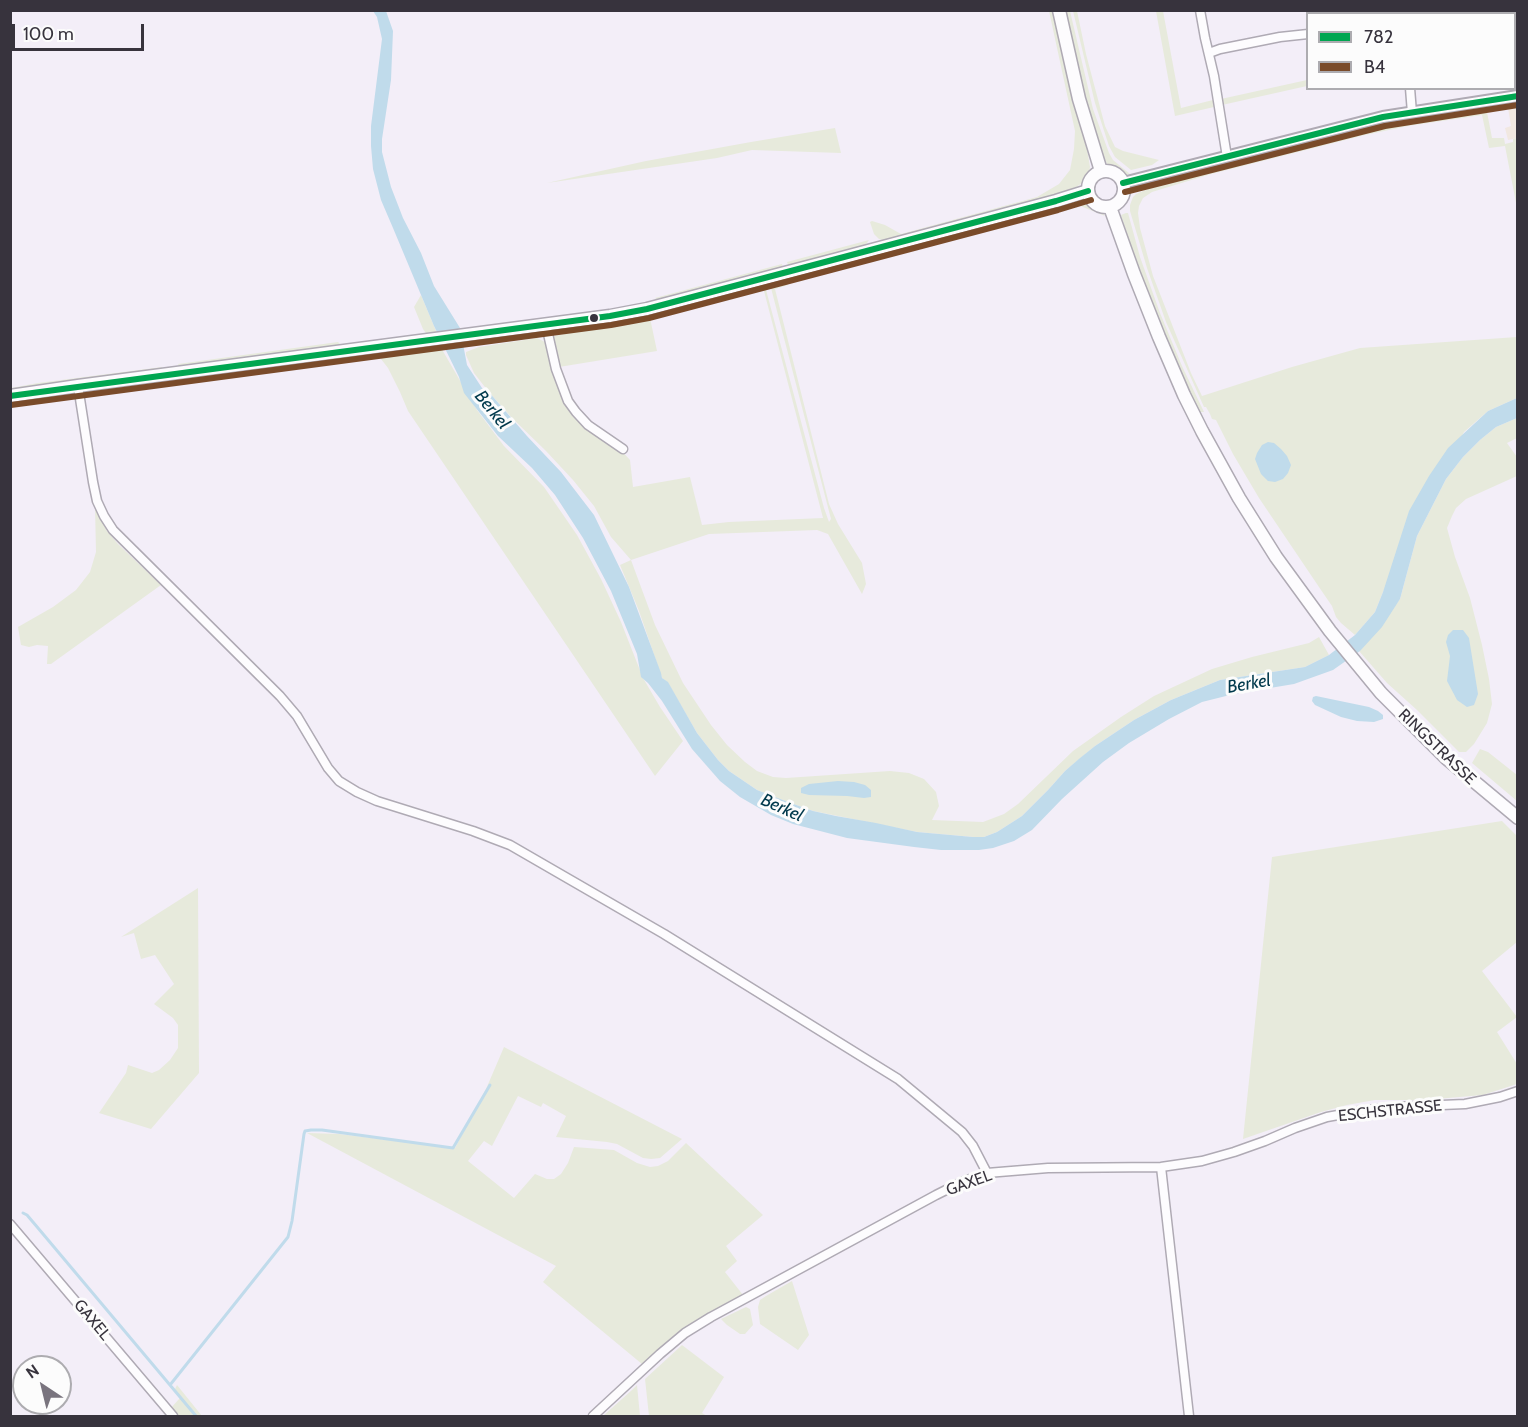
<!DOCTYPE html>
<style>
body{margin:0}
#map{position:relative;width:1528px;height:1427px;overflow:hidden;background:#f3eef8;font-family:Cabin,sans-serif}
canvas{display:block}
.frame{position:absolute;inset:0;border:12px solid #37333d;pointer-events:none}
.legend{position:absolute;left:1306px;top:12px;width:210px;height:78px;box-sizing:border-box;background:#fcfcfc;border:2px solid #adacb0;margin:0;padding:8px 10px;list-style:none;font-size:18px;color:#37333d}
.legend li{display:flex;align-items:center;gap:12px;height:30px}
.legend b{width:30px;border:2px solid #adacb0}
.north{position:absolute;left:12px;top:1355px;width:60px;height:60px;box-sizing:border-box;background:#fcfcfc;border:2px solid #adacb0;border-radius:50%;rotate:325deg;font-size:16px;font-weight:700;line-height:24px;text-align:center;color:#37333d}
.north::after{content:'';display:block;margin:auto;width:21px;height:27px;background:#79747e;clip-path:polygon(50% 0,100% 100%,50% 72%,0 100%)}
.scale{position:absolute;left:12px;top:24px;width:132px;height:27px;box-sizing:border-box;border:3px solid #37333d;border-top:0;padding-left:8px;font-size:18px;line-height:21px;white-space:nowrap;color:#37333d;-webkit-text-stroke:4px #fcfcfc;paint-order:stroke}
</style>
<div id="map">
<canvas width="1528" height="1427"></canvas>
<div class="frame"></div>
<ul class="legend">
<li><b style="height:8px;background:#00a651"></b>782</li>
<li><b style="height:8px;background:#7a4b2a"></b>B4</li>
</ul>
<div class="north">N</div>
<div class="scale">100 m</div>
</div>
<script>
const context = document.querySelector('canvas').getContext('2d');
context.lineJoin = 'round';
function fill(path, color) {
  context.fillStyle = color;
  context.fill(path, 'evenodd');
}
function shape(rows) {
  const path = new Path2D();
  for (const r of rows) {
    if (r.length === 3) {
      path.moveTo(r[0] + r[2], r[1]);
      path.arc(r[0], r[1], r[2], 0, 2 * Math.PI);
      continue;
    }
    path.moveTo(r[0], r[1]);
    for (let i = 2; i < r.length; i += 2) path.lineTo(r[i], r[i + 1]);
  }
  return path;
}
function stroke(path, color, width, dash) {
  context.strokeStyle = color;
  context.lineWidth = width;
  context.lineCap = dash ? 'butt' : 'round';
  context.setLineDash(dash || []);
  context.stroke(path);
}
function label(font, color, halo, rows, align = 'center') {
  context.font = font + ' Cabin,sans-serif';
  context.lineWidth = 6;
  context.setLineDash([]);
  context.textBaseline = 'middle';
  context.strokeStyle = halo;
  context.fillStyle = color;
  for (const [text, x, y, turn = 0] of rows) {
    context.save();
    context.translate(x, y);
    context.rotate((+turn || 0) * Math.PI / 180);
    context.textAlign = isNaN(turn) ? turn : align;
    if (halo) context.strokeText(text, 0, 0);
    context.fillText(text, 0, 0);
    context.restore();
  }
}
const commercial = shape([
 [1517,106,1517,138,1508,140,1505,128,1511,126,1508,108]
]);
const green = shape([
 [1049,11,1055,11,1084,131,1090,167,1089,173,1083,182,1078,186,1065,192,1028,204,885,241,879,239,874,234,870,222,872,221,885,225,901,234,1037,197,1059,184,1070,170,1074,149,1075,131],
 [1064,11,1070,11,1093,109,1109,153,1113,160,1130,174,1125,175,1120,173,1107,164,1098,144,1084,101],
 [1073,11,1077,11,1086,54,1105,126,1115,147,1123,151,1159,160,1152,165,1131,170,1115,157,1109,146,1095,103],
 [1156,11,1163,11,1181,108,1213,100,1214,107,1175,116],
 [1307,80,1307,86,1222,105,1221,99],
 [1491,105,1491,107,1399,122,1398,118,1406,119],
 [1483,112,1487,112,1492,138,1504,138,1505,144,1513,142,1513,139,1517,138,1517,208,1505,146,1489,148,1482,115,1408,126,1365,135,1211,174,1152,192,1143,198,1139,206,1138,213,1140,228,1153,276,1191,373,1202,396,1292,367,1360,348,1517,337,1517,398,1488,411,1464,432,1383,592,1375,612,1355,635,1341,623,1336,617,1332,606,1321,590,1259,498,1233,454,1216,420,1212,419,1210,414,1206,407,1204,407,1166,322,1147,268,1130,211,1130,205,1133,197,1136,194,1162,183,1183,177,1213,169,1214,172,1387,127],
 [1390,119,1391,123,1310,143,1309,140],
 [835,128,841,153,752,150,717,158,547,183,646,161,751,142],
 [1298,143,1299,146,1226,165,1233,160],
 [1075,202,1085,202,1102,212,1105,216,1078,205,1070,205,979,227,1047,208],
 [1126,213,1128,213,1140,257,1160,313,1182,366,1204,412,1197,412,1144,287,1121,215],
 [869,240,864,247,789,267,787,262],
 [782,264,783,268,659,301,655,298],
 [787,280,788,285,775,289,829,504,838,524,862,563,866,584,862,594,828,534,817,530,709,534,631,560,655,625,683,683,711,725,727,745,745,762,757,771,773,777,786,778,890,771,909,773,924,779,936,792,939,806,932,820,983,822,1004,814,1018,804,1073,751,1121,717,1154,696,1212,669,1252,657,1309,643,1319,637,1329,655,1305,667,1220,680,1171,700,1134,720,1095,746,1065,771,1048,790,1022,816,997,832,984,837,973,837,917,832,813,811,771,796,757,790,729,771,718,760,697,733,668,683,662,678,639,611,620,565,631,560,611,537,594,506,573,480,546,451,511,417,488,391,474,373,466,355,466,352,479,347,537,338,545,342,551,366,565,403,620,449,630,460,633,487,690,477,702,525,729,522,823,518,764,291,763,287,765,286,824,508,829,522,831,519,771,288,771,285],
 [421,295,434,326,438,335,428,336,423,329,414,307],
 [650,318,657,351,559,367,554,336],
 [338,342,343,347,248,359,246,357,237,358,236,360,180,368,178,364],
 [440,346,477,410,504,446,544,487,577,535,601,579,621,622,643,678,660,707,683,741,655,776,408,411,400,392,388,368,381,359,381,354],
 [162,367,161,370,11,392,11,388,38,383],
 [1517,418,1517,438,1507,443,1517,457,1517,476,1466,499,1456,508,1452,516,1447,528,1455,557,1470,598,1482,645,1489,679,1492,704,1487,723,1474,744,1466,752,1459,752,1417,710,1387,683,1359,651,1400,599,1417,536,1446,479,1463,457,1480,440,1496,427],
 [95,507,107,531,118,544,161,585,51,664,47,664,48,646,37,645,29,647,21,645,18,627,53,607,76,590,90,572,96,552],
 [1480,749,1488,752,1517,775,1517,801,1472,763],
 [1502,821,1517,836,1517,942,1482,971,1517,1017,1497,1032,1517,1064,1517,1084,1483,1095,1425,1100,1375,1100,1347,1105,1321,1112,1243,1139,1272,857],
 [198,888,199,1073,151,1129,99,1113,126,1073,128,1065,152,1073,159,1070,170,1060,178,1048,178,1025,173,1018,154,1004,174,984,155,955,141,959,134,933,121,937],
 [504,1047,682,1139,660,1158,651,1159,643,1158,617,1144,607,1142,556,1137,566,1116,543,1103,541,1107,518,1096,492,1146,484,1141,468,1161,514,1198,535,1174,547,1179,554,1179,561,1174,568,1163,574,1147,614,1150,637,1163,650,1167,658,1166,668,1161,686,1143,763,1215,726,1246,737,1261,725,1272,743,1295,696,1320,670,1339,642,1364,543,1282,556,1266,307,1133,339,1134,455,1148,486,1089],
 [792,1281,809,1335,798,1350,760,1324,758,1307,760,1300,766,1296],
 [746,1307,750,1309,753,1325,745,1334,740,1334,727,1325,721,1319],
 [682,1345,724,1377,702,1413,707,1416,649,1416,645,1379],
 [177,1385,202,1416,176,1416,170,1409,180,1398,175,1389],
 [637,1385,640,1416,603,1416,632,1390]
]);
const water = shape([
 [373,11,386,11,393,31,391,80,382,139,382,152,391,187,403,218,421,253,434,286,460,328,467,365,482,388,488,391,527,436,561,472,594,515,629,587,661,673,662,678,668,682,697,733,718,760,729,771,757,790,788,802,813,811,836,816,876,823,917,832,973,837,984,837,997,832,1022,816,1048,790,1065,771,1080,758,1095,746,1134,720,1171,700,1220,680,1305,667,1329,655,1355,635,1375,612,1383,592,1409,511,1429,476,1448,448,1488,411,1517,398,1517,418,1496,427,1480,440,1463,457,1446,479,1417,536,1400,599,1382,627,1360,651,1333,670,1294,684,1234,694,1202,702,1169,719,1129,743,1103,762,1062,799,1032,830,1014,841,993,848,979,850,941,850,914,847,847,838,793,824,771,815,740,797,720,781,692,749,662,701,648,683,641,677,637,654,611,591,583,538,555,495,532,468,498,436,464,393,459,377,434,326,393,228,381,200,373,169,371,146,371,126,382,39,377,17],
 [1268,442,1274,443,1281,449,1287,456,1291,465,1288,473,1283,479,1275,482,1268,481,1261,474,1255,459,1257,453,1262,445],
 [1453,630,1463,630,1469,638,1478,694,1474,705,1467,707,1457,700,1447,681,1450,656,1446,642,1448,635],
 [1316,696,1369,707,1378,711,1383,715,1383,719,1374,722,1357,721,1341,717,1315,705,1312,701,1313,697],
 [838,781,854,782,865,785,871,790,871,797,864,798,847,796,809,795,801,793,801,788,809,784]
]);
const stream = shape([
 [23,1213,27,1215,38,1228,196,1416],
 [170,1385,288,1237,292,1221,304,1134,305,1131,311,1130,322,1130,453,1148,490,1085]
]);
const minor = shape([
 [1200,10,1205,38,1214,76,1227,157],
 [1397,14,1398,10],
 [1411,14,1425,10],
 [1209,53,1220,49,1280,37,1308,34],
 [1410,88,1412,113],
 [546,325,556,369,568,401,576,412,588,425,623,449],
 [78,386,93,482,97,501,104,516,113,530,280,696,297,716,328,768,339,781,357,792,377,801,473,831,510,845,664,934,898,1079,962,1132,973,1146,987,1173],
 [1161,1167,1189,1416],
 [10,1224,173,1416],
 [593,1416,660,1354,685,1333,711,1317,936,1195,962,1182,987,1173,1048,1168,1161,1167,1202,1161,1234,1152,1265,1141,1295,1128,1327,1117,1360,1111,1395,1107,1465,1104,1500,1097,1518,1091]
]);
const tertiary = shape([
 [1123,183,1383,117,1518,96]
]);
const secondary = shape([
 [1059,10,1079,99,1101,171],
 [1106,189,18],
 [1110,207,1134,274,1159,337,1184,395,1202,431,1239,498,1276,557,1330,631,1381,693,1446,758,1518,818],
 [10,396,78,386,610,316,647,309,838,259,1056,201,1088,191]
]);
const bus1 = shape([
 [1123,183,1383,117,1518,96],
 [10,396,610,316,647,309,1056,201,1088,191]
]);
const bus2 = shape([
 [1125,192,1385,126,1518,105],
 [11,405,611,325,649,318,1058,210,1091,200]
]);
const markers = [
 [594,318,5,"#37333d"]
];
const streetNames = [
 ["RINGSTRASSE",1437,747,44],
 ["ESCHSTRASSE",1390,1111,-6],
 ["GAXEL",969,1183,-20],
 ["GAXEL",92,1320,50]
];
const waterNames = [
 ["Berkel",492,410,51],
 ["Berkel",1249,684,-10],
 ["Berkel",782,808,24]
];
fill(commercial, '#f1e8e1');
fill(green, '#e7eadc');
fill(water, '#c0dbeb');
stroke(stream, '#c0dbeb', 3);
stroke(minor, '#afaab4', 11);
stroke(tertiary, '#afaab4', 14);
stroke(secondary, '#afaab4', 15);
stroke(minor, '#fdfcfe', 8);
stroke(tertiary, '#fdfcfe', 10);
stroke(secondary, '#fdfcfe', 12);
stroke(bus1, '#00a651', 6);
stroke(bus2, '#7a4b2a', 6);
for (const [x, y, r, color] of markers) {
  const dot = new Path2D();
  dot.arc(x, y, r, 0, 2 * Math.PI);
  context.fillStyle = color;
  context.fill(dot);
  stroke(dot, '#fcfcfc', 2);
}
label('16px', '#37333d', '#fcfcfc', streetNames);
label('italic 18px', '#00394c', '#fcfcfc', waterNames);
</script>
